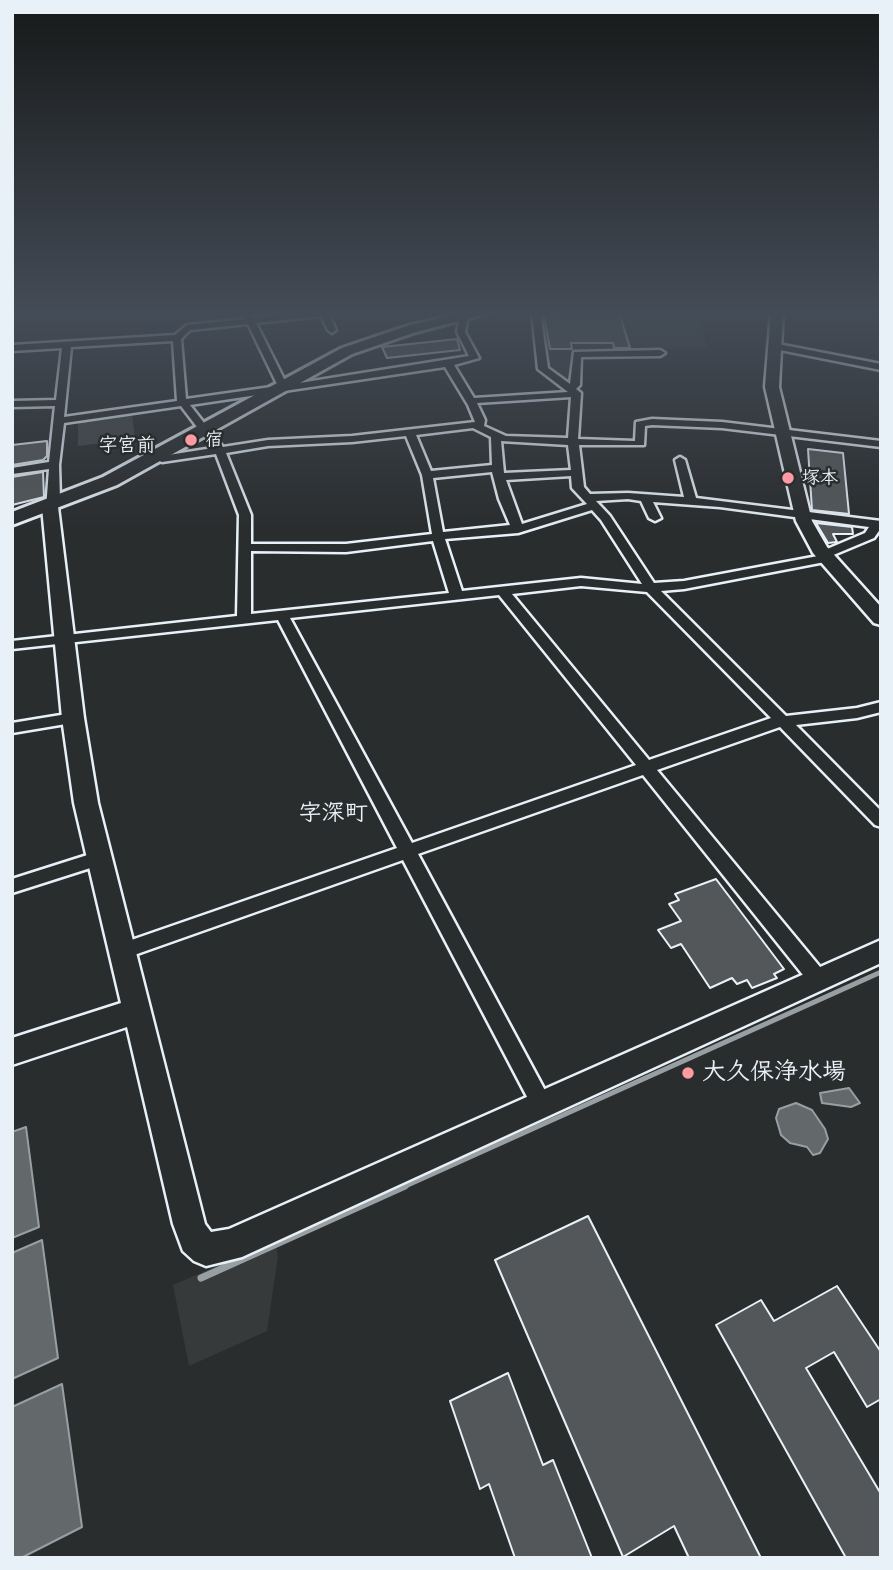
<!DOCTYPE html>
<meta charset="utf-8">
<style>
body{margin:0}
#map{position:relative;width:893px;height:1570px;overflow:hidden;background:#2a2d2e;font-family:Sriracha,sans-serif}
canvas{display:block}
.frame{position:absolute;inset:0;border:14px solid #e8f1f8;pointer-events:none}
</style>
<div id="map">
<canvas width="893" height="1570"></canvas>
<div class="frame"></div>
</div>
<script>
const context = document.querySelector('canvas').getContext('2d');
context.lineJoin = 'round';
function fill(path, color) {
  context.fillStyle = color;
  context.fill(path, 'evenodd');
}
function shape(rows) {
  const path = new Path2D();
  for (const r of rows) {
    path.moveTo(r[0], r[1]);
    for (let i = 2; i < r.length; i += 2) path.lineTo(r[i], r[i + 1]);
  }
  return path;
}
function stroke(path, color, width, dash) {
  context.strokeStyle = color;
  context.lineWidth = width;
  context.lineCap = dash ? 'butt' : 'round';
  context.setLineDash(dash || []);
  context.stroke(path);
}
function label(font, color, halo, rows, align = 'center') {
  context.font = font + ' Sriracha,"Klee One",sans-serif';
  context.lineWidth = 5;
  context.setLineDash([]);
  context.textBaseline = 'middle';
  context.strokeStyle = halo;
  context.fillStyle = color;
  for (const [text, x, y, turn = 0] of rows) {
    context.save();
    context.translate(x, y);
    context.rotate((+turn || 0) * Math.PI / 180);
    context.textAlign = isNaN(turn) ? turn : align;
    if (halo) context.strokeText(text, 0, 0);
    context.fillText(text, 0, 0);
    context.restore();
  }
}
const built = shape([
 [542,312,698,312,707,348,574,351,573,384,547,367],
 [275,1241,278,1256,267,1331,189,1366,173,1285]
]);
const green = shape([
 [132,414,135,439,78,446,78,421]
]);
const water = shape([
 [849,1088,860,1103,851,1107,822,1103,820,1093,849,1088],
 [796,1103,812,1110,825,1129,828,1139,820,1153,813,1155,807,1147,790,1143,781,1135,776,1118,779,1109,796,1103],
 [26,1127,39,1227,12,1238,12,1132,26,1127],
 [42,1240,58,1358,12,1379,12,1253,42,1240],
 [62,1384,82,1527,21,1558,12,1558,12,1407,62,1384]
]);
const streamFar1 = shape([
 [401,1188,881,972]
]);
const stream = shape([
 [201,1278,405,1186]
]);
const building = shape([
 [555,312,619,312,630,348,614,348,613,343,571,343,572,349,550,349,544,316,555,316,555,312],
 [457,339,460,350,387,358,382,347,457,339],
 [47,441,47,456,43,460,12,465,12,445,47,441],
 [808,449,843,453,849,514,812,510,808,449],
 [43,472,44,497,12,505,12,477,43,472],
 [816,523,852,527,853,534,833,534,837,542,828,543,816,523],
 [716,879,784,969,774,974,777,978,752,988,747,980,737,984,732,978,710,988,681,944,671,948,658,930,681,921,669,904,679,900,675,894,716,879],
 [588,1216,761,1558,689,1558,674,1526,623,1557,495,1260,588,1216],
 [837,1286,881,1352,881,1399,867,1407,834,1352,806,1368,881,1494,881,1558,846,1558,716,1325,761,1300,774,1321,837,1286],
 [508,1373,543,1465,553,1460,592,1558,515,1558,489,1484,480,1489,450,1401,508,1373]
]);
const street = shape([
 [242,312,250,312,253,318,305,312,336,312,329,315,336,330,332,333,328,330,321,316,256,323,287,385,469,356,457,332,460,316,464,313,468,316,465,332,479,358,454,365,474,398,568,392,538,369,532,312,540,312,548,368,570,384,574,352,660,350,665,353,660,356,581,357,580,385,576,389,581,393,578,439,635,441,636,422,652,419,722,422,881,441,881,447,722,428,652,425,645,426,644,445,579,445,584,487,590,494,628,493,684,497,675,460,680,457,685,460,696,498,881,521,881,528,874,538,831,556,830,561,684,589,661,591,786,716,857,708,881,702,881,712,857,718,796,725,881,811,881,827,875,825,780,727,657,770,825,973,827,979,825,985,818,987,811,985,643,775,418,854,549,1098,552,1105,549,1112,542,1115,535,1112,403,860,123,959,117,957,114,951,117,945,397,848,278,620,12,649,12,641,237,616,239,515,216,454,162,462,148,457,153,454,162,456,213,448,181,406,64,423,59,465,60,499,54,509,46,509,49,469,12,474,12,468,49,462,55,406,12,407,12,401,56,400,62,348,12,351,12,345,175,335,187,325,245,319,242,312],
 [248,324,278,386,186,399,181,339,190,330,248,324],
 [173,341,177,401,64,417,71,347,173,341],
 [445,367,468,405,475,422,352,436,268,440,223,447,190,405,445,367],
 [571,397,568,438,506,436,484,426,485,420,477,403,571,397],
 [473,428,491,437,492,465,431,471,416,435,473,428],
 [406,436,422,475,432,534,346,544,251,544,251,515,226,453,268,446,352,442,406,436],
 [501,441,568,445,571,470,504,473,501,441],
 [492,472,499,499,510,525,443,532,433,478,492,472],
 [571,476,572,488,587,504,522,524,506,480,571,476],
 [628,499,641,501,649,518,655,521,661,518,653,502,720,507,869,527,865,533,820,552,818,556,684,581,654,583,610,516,596,501,628,499],
 [592,510,601,520,642,584,581,578,462,591,445,539,518,533,592,510],
 [433,541,449,593,251,614,251,551,346,552,433,541],
 [581,586,647,592,771,718,649,760,512,594,581,586],
 [499,595,636,765,412,843,290,618,499,595],
 [773,343,881,364,881,370,770,348,770,344,773,343],
 [73,713,80,718,78,722,12,733,12,723,73,713],
 [100,851,106,853,108,858,106,863,12,893,12,879,100,851]
]);
const secondary = shape([
 [771,312,783,312,779,387,812,521,827,547,881,607,881,625,874,623,813,553,796,521,765,387,771,312],
 [50,502,58,507,84,718,98,803,205,1224,211,1232,229,1229,881,940,881,963,242,1257,206,1266,194,1261,183,1251,173,1224,127,1027,12,1065,12,1038,121,1003,74,803,62,718,42,507,50,502]
]);
const primary = shape([
 [466,312,493,312,416,332,352,354,117,485,12,525,12,512,103,477,342,348,407,326,466,312]
]);
const markers = [
 [191,440,7,"#ff9aa2"],
 [788,478,7,"#ff9aa2"],
 [688,1073,7,"#ff9aa2"]
];
const farPoinames = [
 ["宿",205,440],
 ["塚本",802,478]
];
const farNeighbourhoodnames = [
 ["字宮前",127,446]
];
const neighbourhoodNames = [
 ["字深町",333,814]
];
const nearPoinames = [
 ["大久保浄水場",702,1073]
];
fill(built, '#363a3b');
fill(green, '#424648');
fill(water, '#63686b');
stroke(water, '#989fa3', 2);
stroke(streamFar1, '#989fa3', 5);
stroke(stream, '#989fa3', 7);
fill(building, '#535759');
stroke(building, '#e8f1f8', 2);
stroke(street, '#e8f1f8', 5);
stroke(secondary, '#e8f1f8', 5);
stroke(primary, '#e8f1f8', 6);
fill(street, '#2a2d2e');
fill(secondary, '#2a2d2e');
fill(primary, '#2a2d2e');
const sky = context.createLinearGradient(0, 0, 0, 532);
sky.addColorStop(0, '#171919');
sky.addColorStop(0.59, '#444c57');
sky.addColorStop(1, '#444c5700');
context.fillStyle = sky;
context.fillRect(0, 0, 893, 532);
for (const [x, y, r, color] of markers) {
  const dot = new Path2D();
  dot.arc(x, y, r, 0, 2 * Math.PI);
  context.fillStyle = color;
  context.fill(dot);
  stroke(dot, '#2a2d2e', 2.5);
}
label('bold 18px', '#e8f1f8', '#2a2d2e', farPoinames, 'left');
label('bold 19px', '#e8f1f8', '#2a2d2e', farNeighbourhoodnames);
label('bold 23px', '#e8f1f8', '#2a2d2e', neighbourhoodNames);
label('bold 24px', '#e8f1f8', '#2a2d2e', nearPoinames, 'left');
</script>
